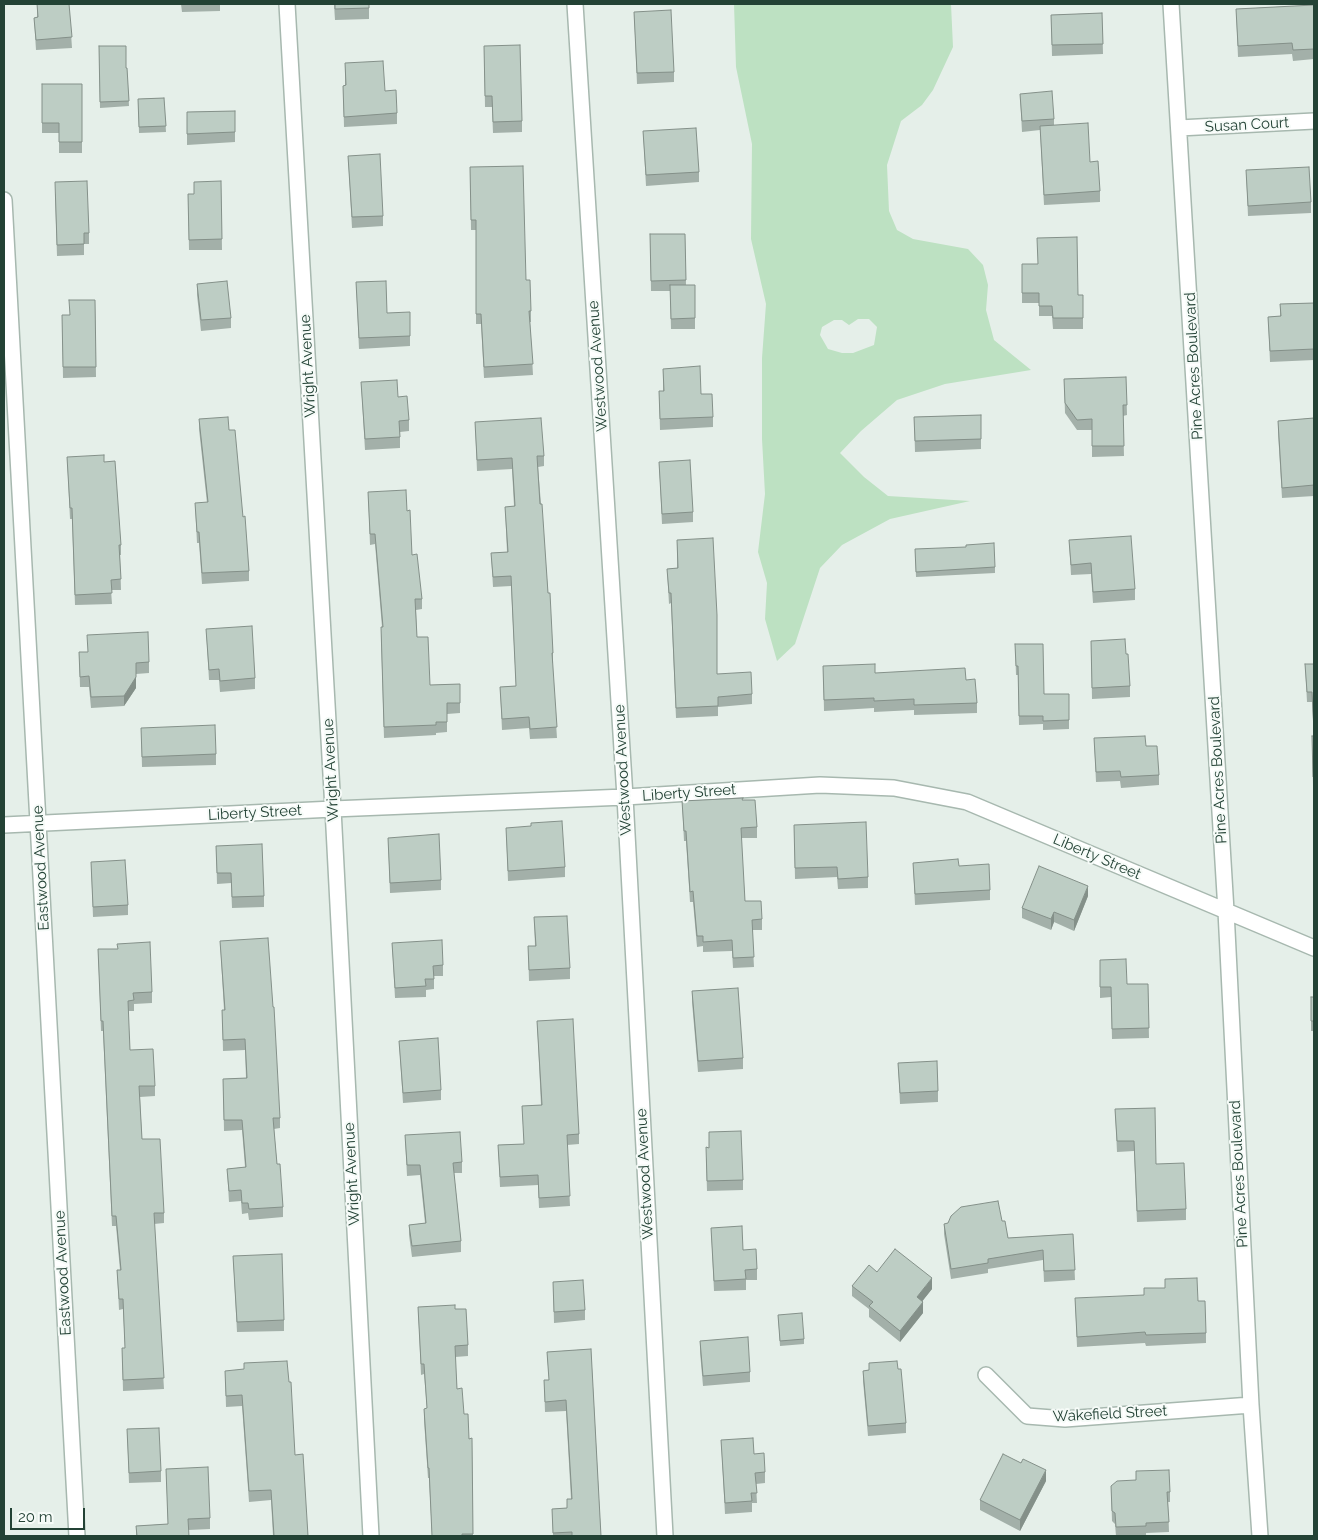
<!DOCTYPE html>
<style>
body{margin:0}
#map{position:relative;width:1318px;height:1540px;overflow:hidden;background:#e5efe9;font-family:Raleway,sans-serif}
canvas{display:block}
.frame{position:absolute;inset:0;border:5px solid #234235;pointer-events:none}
.scale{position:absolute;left:10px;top:1508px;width:75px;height:22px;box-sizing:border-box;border:2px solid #234235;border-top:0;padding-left:6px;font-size:15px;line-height:18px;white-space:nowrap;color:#234235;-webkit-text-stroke:4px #f6fbf8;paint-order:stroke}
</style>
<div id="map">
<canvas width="1318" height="1540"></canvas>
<div class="frame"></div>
<div class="scale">20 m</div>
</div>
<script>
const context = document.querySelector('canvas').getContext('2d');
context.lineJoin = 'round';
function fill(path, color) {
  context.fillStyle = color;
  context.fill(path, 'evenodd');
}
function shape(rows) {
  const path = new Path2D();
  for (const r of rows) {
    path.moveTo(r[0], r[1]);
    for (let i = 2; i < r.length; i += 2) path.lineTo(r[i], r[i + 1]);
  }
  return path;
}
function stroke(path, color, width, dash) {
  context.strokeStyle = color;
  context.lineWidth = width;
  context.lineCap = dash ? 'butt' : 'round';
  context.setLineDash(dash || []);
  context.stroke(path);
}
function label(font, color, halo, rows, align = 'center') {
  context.font = font + ' Raleway,sans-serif';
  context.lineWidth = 4;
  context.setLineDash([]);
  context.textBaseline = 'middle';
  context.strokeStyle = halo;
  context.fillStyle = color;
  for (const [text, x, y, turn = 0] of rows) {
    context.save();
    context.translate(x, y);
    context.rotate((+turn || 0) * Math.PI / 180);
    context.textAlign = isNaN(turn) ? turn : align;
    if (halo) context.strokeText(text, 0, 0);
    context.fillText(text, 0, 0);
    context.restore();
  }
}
const green = shape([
 [734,4,951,4,953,47,933,90,922,105,901,121,887,165,889,211,897,230,913,239,968,249,983,265,988,285,986,310,994,340,1031,370,945,384,897,400,861,431,840,453,864,477,888,496,970,501,890,519,842,545,820,568,795,644,777,661,765,619,767,583,758,552,765,494,762,439,762,358,766,304,751,239,752,144,736,67],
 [858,319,869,319,877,327,874,345,853,353,842,353,828,349,820,335,822,327,834,320,842,320,849,325]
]);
const minor = shape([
 [287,4,333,809,371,1536],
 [575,4,625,797,665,1536],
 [1171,4,1226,911,1251,1405,1260,1536],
 [1179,128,1314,121],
 [4,200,77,1536],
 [4,825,333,809,625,797,820,785,894,788,967,802,1314,948],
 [986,1375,1027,1416,1065,1419,1251,1405]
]);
const wall = shape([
 [37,4,69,4,72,48,36,50,34,18,37,17],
 [181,4,220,4,220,11,182,12],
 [334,4,369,4,369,19,335,20],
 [1314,5,1314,59,1293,61,1292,54,1238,57,1236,9],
 [634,12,674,72,674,82,637,84],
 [1102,13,1103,54,1052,56,1051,15],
 [99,46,126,68,127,68,129,106,100,108],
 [484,46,522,121,522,132,493,133,492,107,485,107],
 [345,63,385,91,397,113,397,124,344,127,343,86,345,85],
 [42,84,82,84,82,153,59,153,59,133,42,133],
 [1020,94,1054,119,1054,125,1090,162,1100,191,1100,202,1044,205,1040,130,1022,132],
 [164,98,166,132,139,133,138,99],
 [235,111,235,142,187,145,187,112],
 [643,131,699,172,699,182,646,186],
 [348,156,383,216,383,226,352,228],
 [470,167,526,280,531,311,531,322,530,322,533,375,484,378,481,324,476,324,476,230,471,230],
 [1246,170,1311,202,1311,213,1248,216],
 [221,181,222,250,189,250,188,194,194,194],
 [55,193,89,233,89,244,84,244,84,255,57,256],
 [650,234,685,234,686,285,695,285,695,329,671,329,670,291,651,291],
 [1022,264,1078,295,1083,295,1083,329,1053,329,1052,316,1039,316,1039,303,1022,303],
 [356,282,410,336,410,346,359,349],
 [197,284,231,318,231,328,201,331,197,295],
 [95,300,96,377,63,378,62,315,69,315],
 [1314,303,1314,360,1270,362,1268,317,1280,316,1280,304],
 [663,369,701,394,713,417,713,427,660,430,659,391,663,391],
 [1126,377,1127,415,1123,416,1124,456,1092,457,1092,430,1077,430,1065,413,1064,379],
 [361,382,398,397,409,420,409,431,400,432,400,448,365,450],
 [981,415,981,449,915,452,914,417],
 [1314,418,1314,496,1282,498,1278,432,1278,421],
 [199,419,229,430,243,517,249,571,249,581,202,584,199,543,197,543,195,503,207,503,199,429],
 [475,422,544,456,544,466,538,467,553,653,553,663,552,663,557,738,530,739,529,728,502,730,500,687,516,686,511,586,493,587,491,553,507,552,505,507,514,506,512,469,477,471],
 [67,457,104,462,121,545,121,555,120,555,121,590,111,590,112,604,75,605,72,519,70,519],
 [659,462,693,512,693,522,662,524],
 [368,492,407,511,412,555,422,599,422,609,416,610,417,637,430,685,460,684,460,713,447,714,447,732,436,733,436,735,384,738,381,637,382,627,375,544,370,545],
 [677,540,717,674,752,694,752,704,718,707,718,716,676,718,671,603,669,604,667,569,677,568],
 [1069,540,1135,589,1135,600,1093,603,1091,574,1071,575],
 [915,549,995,567,995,573,916,577],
 [206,629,255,678,255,689,220,692,219,680,209,680],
 [1091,641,1126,654,1130,686,1130,697,1092,699],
 [1015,644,1044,694,1069,694,1069,729,1043,730,1043,724,1019,725,1018,675,1016,675],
 [79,652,149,662,149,673,136,674,136,688,124,706,91,708,89,687,80,687],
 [1305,664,1314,664,1314,786,1313,786,1312,736,1314,736,1312,702,1307,702],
 [823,666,875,673,966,680,977,703,977,713,914,715,914,710,874,712,874,708,824,711],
 [141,728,216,754,216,765,142,767],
 [1094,738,1146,746,1159,775,1159,785,1121,788,1120,781,1096,782],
 [743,800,757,827,757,838,741,838,745,901,762,919,762,930,752,930,754,967,733,968,732,951,703,952,703,946,697,947,693,902,690,902,686,841,684,841,682,801],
 [794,825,868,877,868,888,838,889,837,877,795,879],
 [506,828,565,867,565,877,508,881],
 [388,838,441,880,441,890,390,893],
 [216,846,264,896,264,907,232,908,231,883,217,884],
 [91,862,128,905,128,915,93,917],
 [913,863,990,890,990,900,915,905],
 [1088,896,1074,931,1054,922,1051,930,1022,918,1022,908],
 [534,917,570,968,570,979,529,981,528,946,535,946],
 [220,941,280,1118,280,1128,274,1129,277,1164,283,1207,283,1217,249,1220,248,1213,242,1214,241,1201,229,1202,227,1169,245,1167,242,1130,224,1131,223,1079,246,1078,245,1050,223,1051,222,1010,224,1010],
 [392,943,443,965,443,976,434,976,434,989,426,990,426,997,395,998],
 [98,949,152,992,152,1003,134,1004,134,1011,128,1011,130,1050,155,1086,155,1096,140,1097,142,1139,164,1213,164,1223,154,1224,164,1389,123,1391,122,1348,125,1348,123,1309,119,1310,117,1270,120,1270,116,1226,112,1226,103,1031,101,1031],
 [1100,960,1127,984,1148,984,1149,1038,1112,1039,1111,997,1100,998],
 [692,991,743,1058,743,1069,698,1072,692,1002],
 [1311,997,1314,997,1314,1031,1311,1031],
 [537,1021,579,1134,579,1144,567,1145,570,1206,539,1208,538,1185,500,1187,498,1145,524,1144,522,1106,541,1105],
 [399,1041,441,1090,441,1100,403,1103],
 [898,1063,938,1091,938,1102,900,1104],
 [1115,1109,1156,1164,1186,1209,1186,1220,1137,1222,1134,1151,1117,1152],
 [405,1135,462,1162,462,1173,454,1173,461,1241,461,1252,412,1257,409,1235,409,1225,425,1223,420,1175,407,1176],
 [706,1158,743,1180,743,1190,707,1191],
 [1002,1221,1008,1238,1073,1234,1075,1280,1044,1282,1043,1260,988,1269,988,1273,951,1279,944,1234,944,1224],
 [711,1228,743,1250,757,1269,757,1280,746,1280,746,1290,714,1291],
 [233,1256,284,1320,284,1331,237,1332],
 [877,1272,932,1289,922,1301,923,1313,900,1342,869,1317,869,1309,852,1296,852,1286],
 [553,1282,585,1310,585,1320,554,1323],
 [1075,1298,1198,1301,1206,1333,1206,1343,1146,1346,1145,1343,1077,1347],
 [418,1307,455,1309,468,1345,468,1356,455,1357,457,1389,464,1414,469,1439,472,1438,473,1536,432,1536,429,1478,428,1478,424,1420,424,1409,427,1409,424,1374,421,1375],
 [778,1315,804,1339,804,1344,780,1346],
 [700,1341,750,1372,750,1382,703,1386,700,1352],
 [591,1349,601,1536,553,1536,552,1509,567,1508,567,1499,571,1499,566,1411,545,1412,544,1380,549,1380,547,1352],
 [869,1363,898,1369,906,1423,906,1433,868,1436,863,1381,863,1371,869,1370],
 [225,1371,295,1455,308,1536,273,1536,271,1500,249,1502,242,1406,226,1407],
 [127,1429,161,1471,161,1482,129,1483],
 [721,1440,754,1454,765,1472,765,1483,756,1484,757,1503,752,1503,752,1512,725,1514],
 [166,1469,210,1518,210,1529,188,1530,189,1536,136,1536,136,1526,168,1524],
 [1136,1471,1170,1492,1170,1502,1168,1502,1169,1532,1146,1533,1146,1536,1116,1536,1115,1524,1112,1521,1111,1486,1136,1480],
 [1046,1481,1020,1531,980,1510,980,1500]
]);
const shadedWall = shape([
 [136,677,136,688,124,706,124,696],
 [1088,886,1088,896,1074,931,1074,920],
 [1054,912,1054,922,1051,930,1051,919],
 [932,1278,932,1289,917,1308,917,1297],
 [923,1302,923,1313,900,1342,900,1331],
 [1046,1470,1046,1481,1020,1531,1020,1520]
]);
const building = shape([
 [37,4,69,4,72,37,36,40,34,18,38,17,37,4],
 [335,4,369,4,369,8,335,9,335,4],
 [1314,5,1314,49,1293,50,1292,43,1238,46,1236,9,1314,5],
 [671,10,674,72,637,73,634,12,671,10],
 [1102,13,1103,44,1052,45,1051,15,1102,13],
 [520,45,522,121,493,122,492,96,485,96,484,46,520,45],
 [99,46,126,46,126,68,127,68,129,101,100,102,99,46],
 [383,61,385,91,396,90,397,113,344,117,343,86,346,85,345,63,383,61],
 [42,84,82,84,82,142,59,142,59,123,42,123,42,84],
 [1052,91,1054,119,1022,121,1020,94,1052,91],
 [164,98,166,126,139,127,138,99,164,98],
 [235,111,235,132,187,134,187,112,235,111],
 [1088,123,1090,162,1098,161,1100,191,1044,195,1040,126,1088,123],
 [696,128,699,172,646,175,643,131,696,128],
 [380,154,383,216,352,217,348,156,380,154],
 [523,166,526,280,530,280,531,311,529,311,533,364,484,367,481,314,476,314,476,220,471,220,470,167,523,166],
 [1309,167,1311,202,1248,206,1246,170,1309,167],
 [87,181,89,233,84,233,84,244,57,245,55,182,87,181],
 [221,181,222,239,189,240,188,194,194,194,194,182,221,181],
 [650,234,685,234,686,280,651,281,650,234],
 [1077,237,1078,295,1083,295,1083,318,1053,318,1052,306,1039,306,1039,293,1022,293,1022,264,1038,264,1037,238,1077,237],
 [227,281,231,318,201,320,197,284,227,281],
 [386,281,387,313,410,312,410,336,359,338,356,282,386,281],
 [670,285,695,285,695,318,671,319,670,285],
 [69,300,95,300,96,367,63,367,62,315,70,315,69,300],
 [1314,303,1314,349,1270,351,1268,317,1281,316,1280,304,1314,303],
 [700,366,701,394,712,394,713,417,660,419,659,391,664,391,663,369,700,366],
 [1126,377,1127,405,1123,405,1124,446,1092,446,1092,419,1077,420,1065,403,1064,379,1126,377],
 [397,380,398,397,407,396,409,420,399,421,400,437,365,439,361,382,397,380],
 [981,415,981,439,915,441,914,417,981,415],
 [228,417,229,430,235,430,243,517,245,516,249,571,202,573,199,532,197,532,195,503,208,502,199,419,228,417],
 [541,418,544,456,537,456,540,504,542,504,548,593,550,593,553,653,552,653,557,727,530,729,529,717,502,719,500,687,516,686,511,576,493,577,491,553,508,552,505,507,515,506,512,458,477,460,475,422,541,418],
 [1314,418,1314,485,1282,488,1278,421,1314,418],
 [104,455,104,462,115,461,121,545,119,545,121,579,111,580,112,593,75,595,72,508,70,508,67,457,104,455],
 [690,460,693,512,662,514,659,462,690,460],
 [406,490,407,511,410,510,412,555,417,554,422,599,415,599,417,637,428,637,430,685,460,684,460,703,447,703,447,722,436,722,436,725,384,727,381,627,383,627,375,534,370,534,368,492,406,490],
 [1131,536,1135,589,1093,592,1091,563,1071,565,1069,540,1131,536],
 [713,538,717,615,717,674,751,672,752,694,718,697,718,706,676,708,671,593,669,593,667,569,678,568,677,540,713,538],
 [994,543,995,567,916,572,915,549,966,547,966,545,994,543],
 [252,626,255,678,220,681,219,669,209,670,206,629,252,626],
 [148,632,149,662,136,663,136,677,124,696,91,697,89,676,80,677,79,652,88,652,87,635,148,632],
 [1125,639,1126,654,1128,654,1130,686,1092,688,1091,641,1125,639],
 [1015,644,1043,644,1044,694,1069,694,1069,720,1043,721,1043,716,1019,716,1018,666,1016,666,1015,644],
 [875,664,875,673,965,668,966,680,975,679,977,703,914,705,914,699,874,701,874,698,824,700,823,666,875,664],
 [1305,664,1314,664,1314,731,1312,692,1307,692,1305,664],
 [215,725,216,754,142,757,141,728,215,725],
 [1145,736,1146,746,1157,746,1159,775,1121,777,1120,771,1096,772,1094,738,1145,736],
 [1312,736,1314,736,1314,776,1313,777,1312,736],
 [743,798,742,800,755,800,757,827,741,828,745,901,761,901,762,919,752,920,754,957,733,958,732,940,703,942,703,936,697,936,693,891,690,892,686,831,684,831,682,801,743,798],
 [562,821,565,867,508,871,506,828,531,826,531,823,562,821],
 [866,822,868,877,838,879,837,867,795,868,794,825,866,822],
 [439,834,441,880,390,883,388,838,439,834],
 [262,844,264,896,232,897,231,873,217,873,216,846,262,844],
 [958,859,959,866,989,864,990,890,915,894,913,863,958,859],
 [125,860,128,905,93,907,91,862,125,860],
 [1039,866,1088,886,1074,920,1054,912,1051,919,1022,908,1039,866],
 [567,916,570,968,529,970,528,946,536,946,534,917,567,916],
 [268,938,273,1007,274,1007,280,1118,273,1118,277,1164,280,1164,283,1207,249,1209,248,1203,242,1203,241,1190,229,1191,227,1169,246,1167,242,1120,224,1120,223,1079,247,1078,245,1039,223,1040,222,1010,225,1010,220,941,268,938],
 [442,940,443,965,433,966,434,979,425,979,426,986,395,988,392,943,442,940],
 [150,942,152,992,133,993,134,1000,128,1001,130,1050,153,1049,155,1086,139,1086,142,1139,160,1139,164,1213,154,1213,164,1378,123,1380,122,1348,125,1348,123,1299,119,1299,117,1270,121,1270,116,1216,112,1216,103,1021,101,1021,98,949,118,949,117,944,150,942],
 [1126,959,1127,984,1148,984,1149,1028,1112,1029,1111,987,1100,987,1100,960,1126,959],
 [738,988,743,1058,698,1061,692,991,738,988],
 [1311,997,1314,997,1314,1021,1311,1021,1311,997],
 [573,1019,579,1134,567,1135,570,1196,539,1198,538,1175,500,1177,498,1145,524,1144,522,1106,542,1105,537,1021,573,1019],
 [438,1038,441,1090,403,1093,399,1041,438,1038],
 [937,1061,938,1091,900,1093,898,1063,937,1061],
 [1155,1108,1156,1164,1184,1163,1186,1209,1137,1211,1134,1141,1117,1141,1115,1109,1155,1108],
 [741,1131,743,1180,707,1181,706,1147,709,1148,709,1132,741,1131],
 [460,1132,462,1162,453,1163,461,1241,412,1246,409,1225,426,1223,420,1165,407,1165,405,1135,460,1132],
 [998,1201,1002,1221,1005,1221,1008,1238,1073,1234,1075,1270,1044,1271,1043,1250,988,1259,988,1263,951,1269,944,1224,948,1223,951,1216,961,1207,998,1201],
 [742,1226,743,1250,756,1249,757,1269,745,1270,746,1279,714,1281,711,1228,742,1226],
 [895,1249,932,1278,917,1297,923,1302,900,1331,869,1306,873,1302,852,1286,869,1265,877,1272,895,1249],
 [282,1254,284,1320,237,1322,233,1256,282,1254],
 [1197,1278,1198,1301,1205,1301,1206,1333,1146,1335,1145,1332,1077,1337,1075,1298,1144,1295,1144,1288,1165,1288,1165,1279,1197,1278],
 [583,1280,585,1310,554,1312,553,1282,583,1280],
 [455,1305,455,1309,466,1309,468,1345,455,1346,457,1389,462,1388,464,1414,468,1414,469,1439,472,1438,473,1534,462,1534,462,1536,432,1536,429,1468,428,1468,424,1409,427,1408,424,1364,421,1364,418,1307,455,1305],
 [802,1313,804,1339,780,1341,778,1315,802,1313],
 [748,1337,750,1372,703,1376,700,1341,748,1337],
 [591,1349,601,1536,572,1536,572,1532,553,1533,552,1509,567,1508,567,1499,572,1499,566,1400,545,1402,544,1380,549,1380,547,1352,591,1349],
 [287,1361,289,1382,291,1382,295,1455,303,1454,308,1536,274,1536,271,1490,249,1491,242,1395,226,1396,225,1371,244,1369,244,1363,287,1361],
 [897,1361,898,1369,901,1369,906,1423,868,1426,863,1371,869,1370,869,1363,897,1361],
 [159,1428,161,1471,129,1473,127,1429,159,1428],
 [753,1438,754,1454,764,1453,765,1472,755,1473,757,1493,751,1493,752,1501,725,1503,721,1440,753,1438],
 [1003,1454,1021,1463,1023,1459,1046,1470,1020,1520,980,1500,1003,1454],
 [208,1467,210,1518,188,1519,189,1536,137,1536,136,1526,168,1524,166,1469,208,1467],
 [1169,1470,1170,1492,1167,1492,1169,1522,1146,1523,1146,1526,1116,1527,1115,1513,1112,1511,1111,1486,1117,1481,1136,1480,1136,1471,1169,1470]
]);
const streetNames = [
 ["Susan Court",1247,125,-3],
 ["Wright Avenue",308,366,-93],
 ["Westwood Avenue",598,366,-94],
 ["Pine Acres Boulevard",1194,366,-93],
 ["Wright Avenue",331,770,-93],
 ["Westwood Avenue",623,770,-93],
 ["Pine Acres Boulevard",1218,770,-93],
 ["Liberty Street",689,793,-4],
 ["Liberty Street",255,813,-3],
 ["Liberty Street",1097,857,23],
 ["Eastwood Avenue",41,868,-93],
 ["Wright Avenue",352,1174,-93],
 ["Westwood Avenue",645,1174,-93],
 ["Pine Acres Boulevard",1239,1174,-93],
 ["Eastwood Avenue",63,1273,-93],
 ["Wakefield Street",1110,1414,-3]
];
fill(green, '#bde1c2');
stroke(minor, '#a7b8af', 18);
stroke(minor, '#fff', 15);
fill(wall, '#a3b0a9');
fill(shadedWall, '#849089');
fill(building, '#bdcdc4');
stroke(building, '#849089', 1);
label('15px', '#234235', '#f6fbf8', streetNames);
</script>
